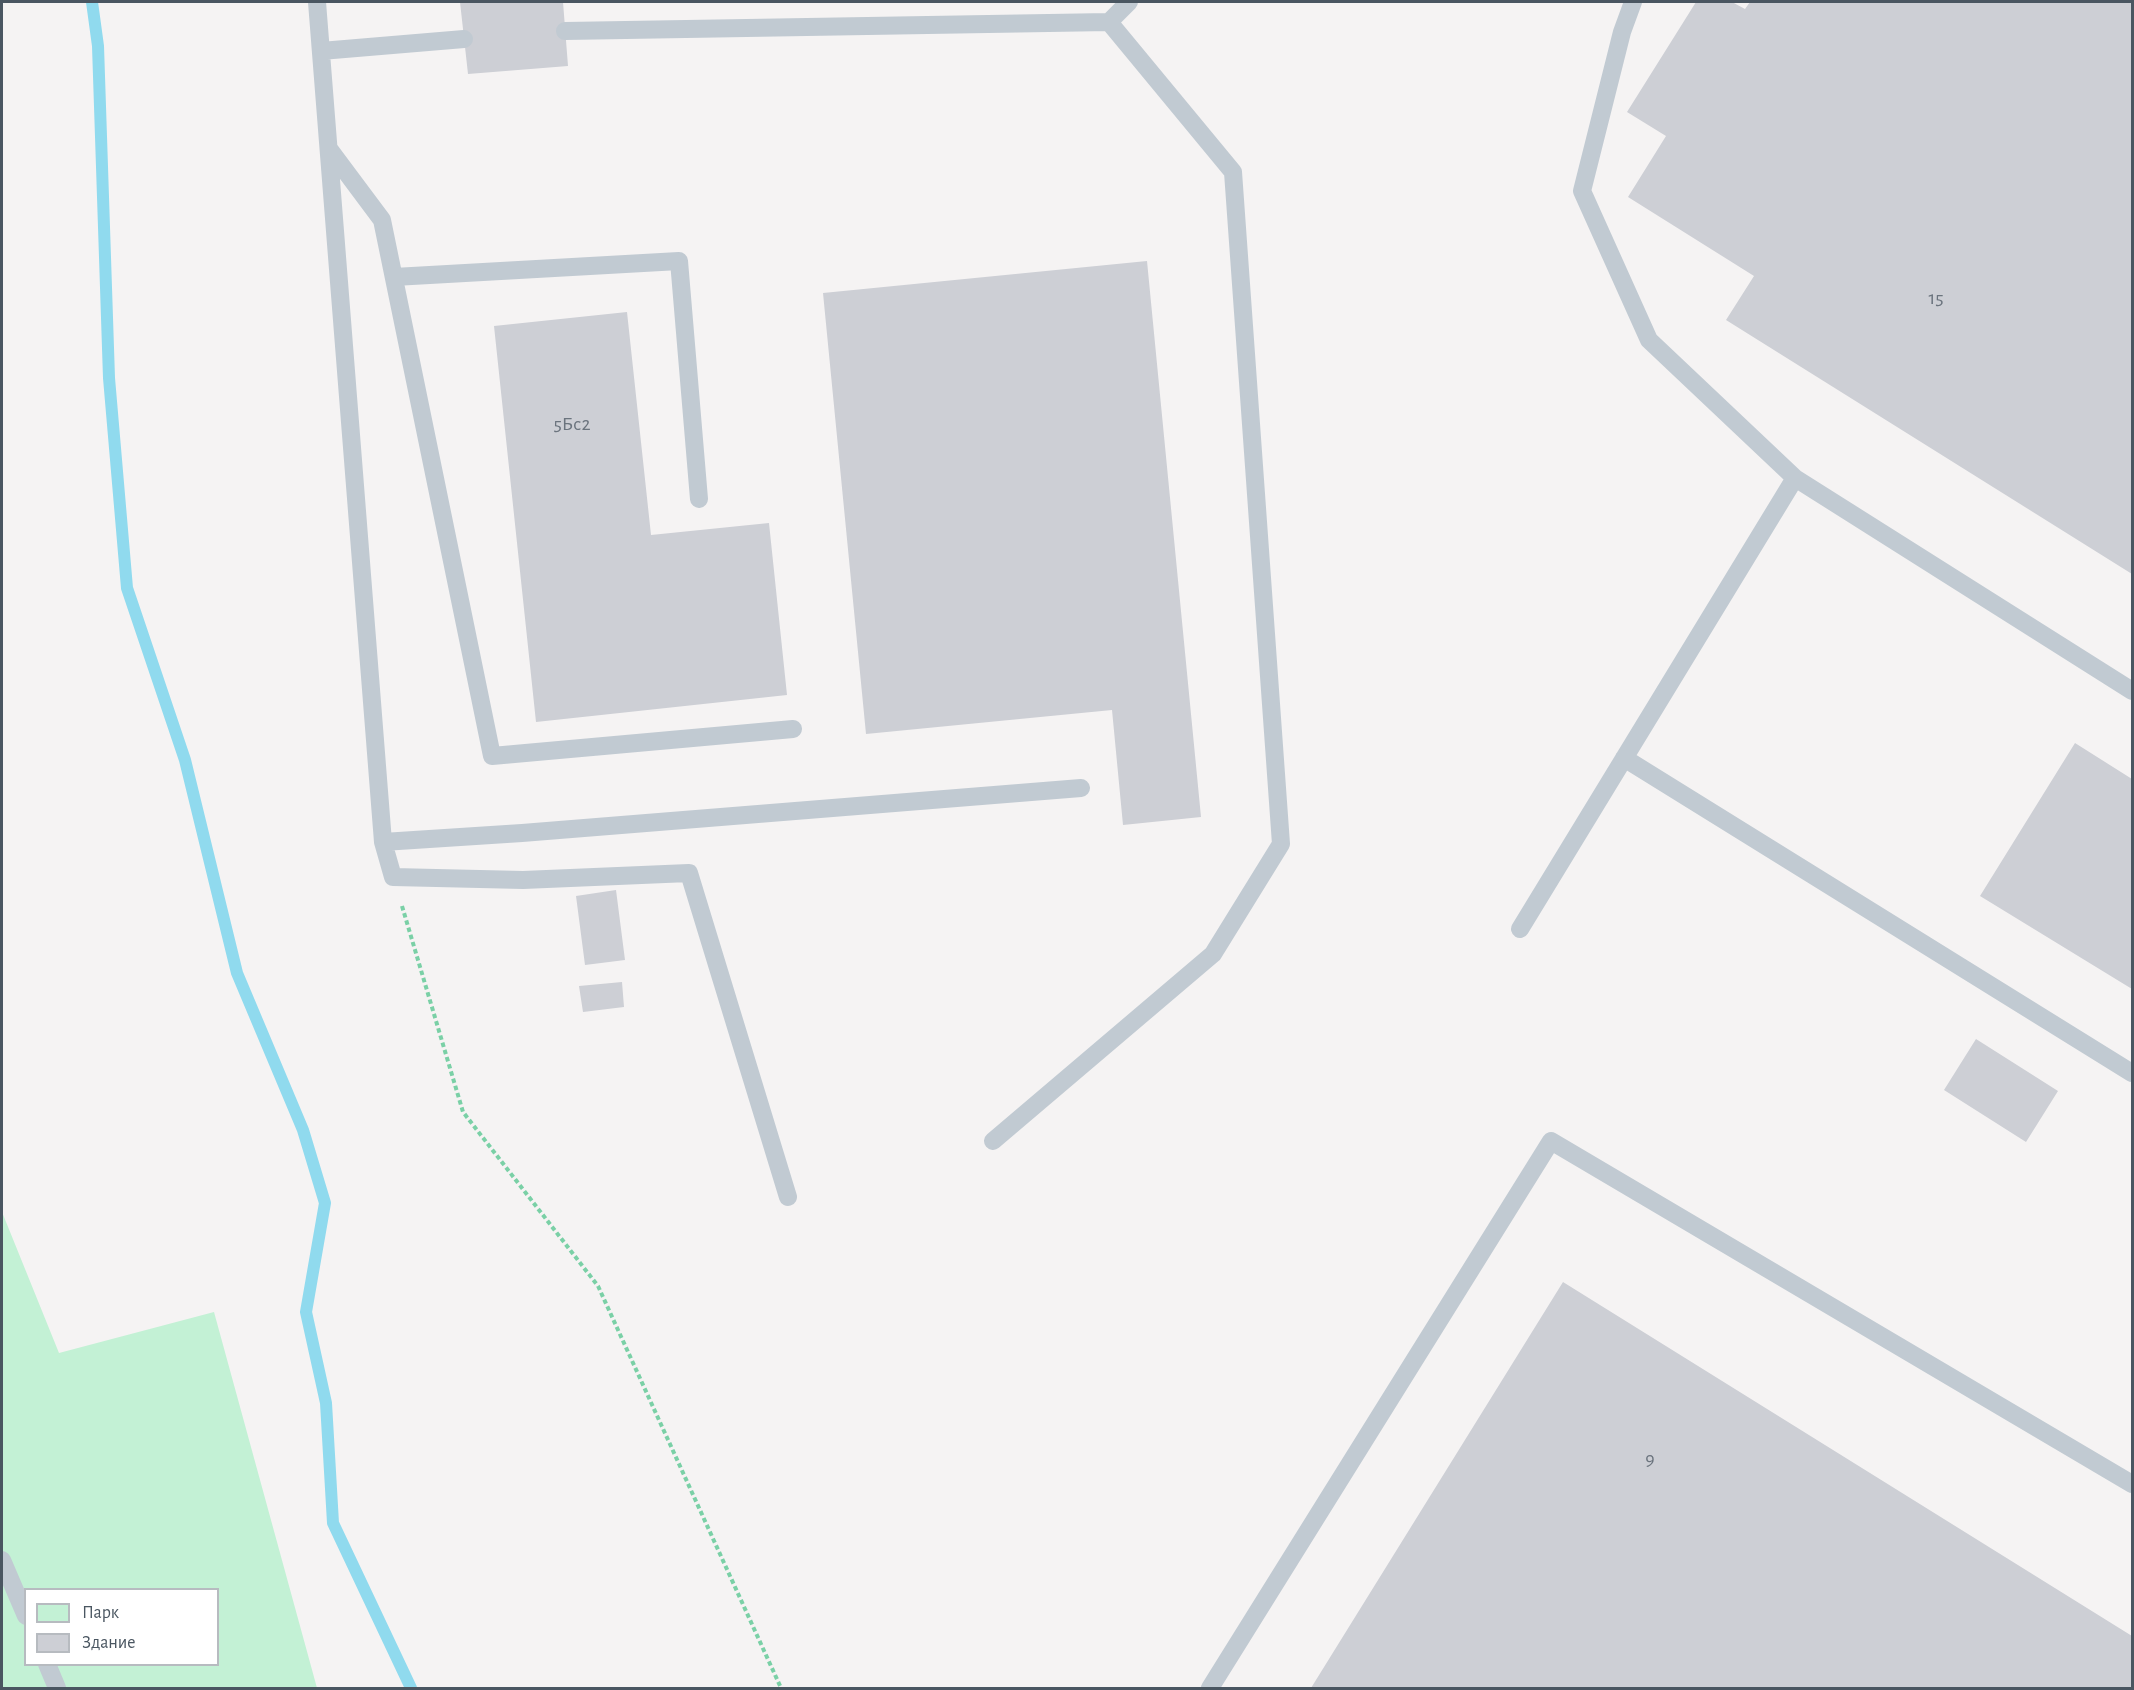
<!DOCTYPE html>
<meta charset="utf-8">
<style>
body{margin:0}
#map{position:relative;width:2134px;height:1690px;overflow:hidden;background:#f5f3f3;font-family:"Alegreya Sans",sans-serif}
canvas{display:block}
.frame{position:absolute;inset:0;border:3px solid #4a5661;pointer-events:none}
.legend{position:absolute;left:24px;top:1588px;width:195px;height:78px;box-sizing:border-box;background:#fff;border:2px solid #b7bbc0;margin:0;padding:8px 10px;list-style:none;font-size:18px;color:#4a5661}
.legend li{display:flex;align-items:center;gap:12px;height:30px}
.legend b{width:30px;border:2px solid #b7bbc0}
</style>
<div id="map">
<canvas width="2134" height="1690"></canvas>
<div class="frame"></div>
<ul class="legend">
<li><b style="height:16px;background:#c3f1d5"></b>Парк</li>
<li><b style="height:16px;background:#cdcfd5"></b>Здание</li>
</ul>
</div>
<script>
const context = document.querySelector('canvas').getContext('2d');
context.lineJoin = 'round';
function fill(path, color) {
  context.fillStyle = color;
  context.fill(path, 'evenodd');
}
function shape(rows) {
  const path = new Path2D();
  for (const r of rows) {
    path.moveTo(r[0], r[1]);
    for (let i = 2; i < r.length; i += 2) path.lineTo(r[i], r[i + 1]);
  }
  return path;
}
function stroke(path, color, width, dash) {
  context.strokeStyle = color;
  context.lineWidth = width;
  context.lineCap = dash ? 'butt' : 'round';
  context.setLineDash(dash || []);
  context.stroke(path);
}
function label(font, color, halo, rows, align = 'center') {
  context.font = font + ' "Alegreya Sans",sans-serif';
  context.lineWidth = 4.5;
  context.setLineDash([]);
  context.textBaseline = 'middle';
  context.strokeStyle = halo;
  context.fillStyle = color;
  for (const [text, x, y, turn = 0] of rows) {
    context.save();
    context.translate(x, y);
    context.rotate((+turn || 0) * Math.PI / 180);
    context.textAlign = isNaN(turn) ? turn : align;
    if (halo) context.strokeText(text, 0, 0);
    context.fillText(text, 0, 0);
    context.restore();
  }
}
const green = shape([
 [2,1212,59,1353,214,1312,317,1688,2,1688],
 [26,1590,218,1590,218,1664,26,1664]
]);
const stream = shape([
 [92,2,98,46,109,378,127,588,185,760,237,973,303,1130,325,1203,306,1312,326,1403,333,1523,411,1688]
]);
const building = shape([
 [460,2,563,2,568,66,468,74],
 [1696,2,1732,2,1745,9,1750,2,2132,2,2132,574,1726,320,1754,276,1628,197,1666,136,1627,112],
 [1147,261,1201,817,1123,825,1112,710,866,734,823,293],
 [627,312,651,535,769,523,787,695,536,722,494,326],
 [2075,743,2132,779,2132,989,1980,896],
 [616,890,625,960,585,965,576,896],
 [622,982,624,1007,583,1012,579,986],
 [1976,1039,2058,1091,2026,1142,1944,1090],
 [1563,1282,2132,1636,2132,1688,1311,1688]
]);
const path = shape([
 [402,906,463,1112,598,1286,781,1688]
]);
const service = shape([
 [317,2,383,842,393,877,523,880,689,873,788,1197],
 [1633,2,1622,32,1582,191,1649,340,1795,478,2132,691],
 [1109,22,1129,2],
 [565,31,1109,22,1233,172,1281,844,1213,954,993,1141],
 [321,51,464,39],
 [329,149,382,220,492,756,793,729],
 [394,277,679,261,699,499],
 [1624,758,2132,1073],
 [383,842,522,833,1081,788],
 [1520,929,1795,478],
 [2,1560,26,1616],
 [47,1664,57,1688],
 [1210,1688,1551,1141,2132,1484]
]);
const numberNames = [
 ["15",1936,298],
 ["5Бс2",572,424],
 ["9",1650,1459]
];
fill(green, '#c3f1d5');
stroke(stream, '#90daee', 12);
fill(building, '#cdcfd5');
stroke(path, '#7ad0a6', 4, [4.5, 3]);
stroke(service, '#c1cad2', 18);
label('20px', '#6b747e', null, numberNames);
</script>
